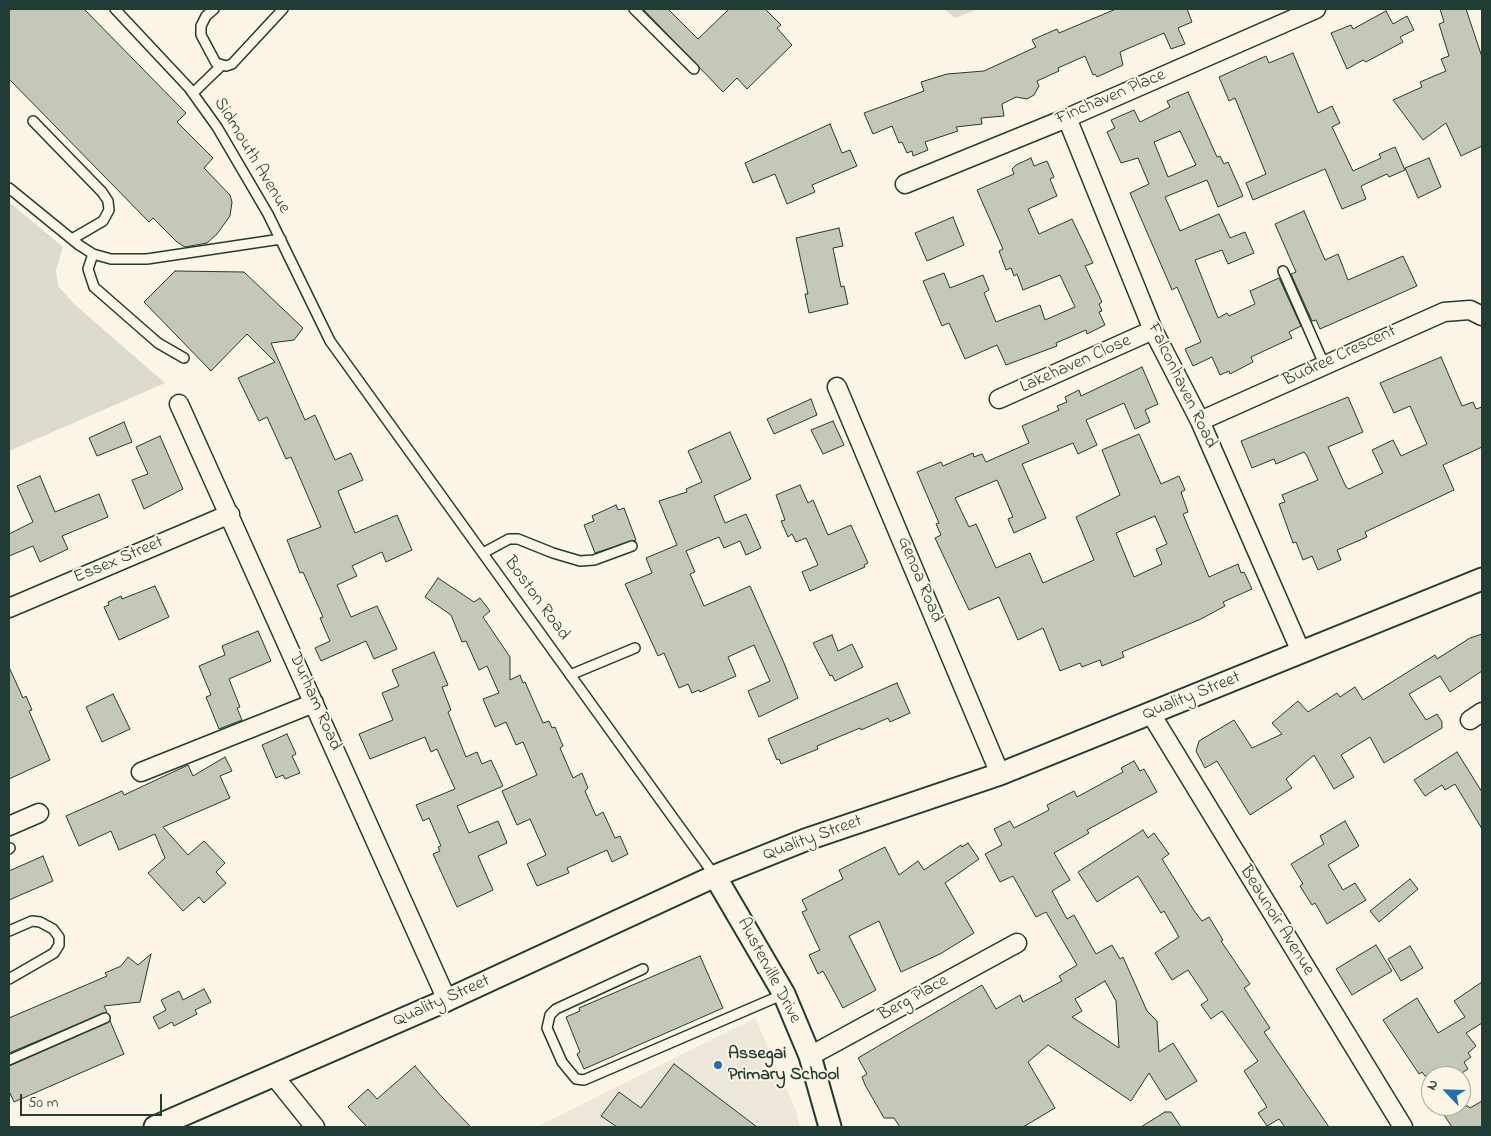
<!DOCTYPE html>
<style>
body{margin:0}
#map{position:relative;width:1491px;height:1136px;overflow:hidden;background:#fcf5e5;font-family:"Indie Flower",sans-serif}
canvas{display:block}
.frame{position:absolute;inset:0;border:10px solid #1f3d34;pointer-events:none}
.north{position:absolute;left:1421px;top:1066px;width:50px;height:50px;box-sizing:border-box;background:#fcf5e5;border:1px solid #a4ab9e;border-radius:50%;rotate:294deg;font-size:14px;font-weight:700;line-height:20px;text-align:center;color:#1f3d34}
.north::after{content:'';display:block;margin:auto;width:18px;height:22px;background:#1f6fb2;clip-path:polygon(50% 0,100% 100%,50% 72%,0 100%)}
.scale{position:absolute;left:20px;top:1094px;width:142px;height:22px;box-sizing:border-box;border:2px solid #1f3d34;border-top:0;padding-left:6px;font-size:15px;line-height:18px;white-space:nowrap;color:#1f3d34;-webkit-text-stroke:4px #fcf5e5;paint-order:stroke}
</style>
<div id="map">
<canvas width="1491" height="1136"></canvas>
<div class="frame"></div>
<div class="north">N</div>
<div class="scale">50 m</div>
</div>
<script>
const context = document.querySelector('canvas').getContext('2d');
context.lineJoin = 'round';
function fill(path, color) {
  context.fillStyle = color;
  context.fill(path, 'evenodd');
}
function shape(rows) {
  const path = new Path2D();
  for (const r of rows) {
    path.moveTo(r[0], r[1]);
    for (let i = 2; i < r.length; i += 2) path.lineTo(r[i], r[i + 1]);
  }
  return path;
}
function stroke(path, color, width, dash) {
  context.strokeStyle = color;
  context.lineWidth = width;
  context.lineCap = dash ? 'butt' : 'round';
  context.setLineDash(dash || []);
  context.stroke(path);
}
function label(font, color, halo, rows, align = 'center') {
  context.font = font + ' "Indie Flower",sans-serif';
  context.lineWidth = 4;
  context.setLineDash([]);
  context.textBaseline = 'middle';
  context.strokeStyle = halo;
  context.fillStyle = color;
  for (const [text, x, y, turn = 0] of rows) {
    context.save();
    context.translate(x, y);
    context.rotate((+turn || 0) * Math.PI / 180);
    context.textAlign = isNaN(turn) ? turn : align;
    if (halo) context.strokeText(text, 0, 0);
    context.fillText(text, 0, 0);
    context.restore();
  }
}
const built = shape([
 [755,1018,796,1111,800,1127,536,1127]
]);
const green = shape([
 [944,9,978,9,955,18],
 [9,202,63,247,56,270,58,286,74,304,165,383,9,451]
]);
const building = shape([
 [9,9,84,9,186,113,177,122,213,158,204,168,230,195,232,202,230,216,217,234,207,243,185,247,177,242,153,218,149,222,9,79,9,9],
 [643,9,668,9,698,39,729,9,765,9,781,25,777,28,792,45,747,89,737,78,723,92,643,9],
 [1116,9,1187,9,1192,22,1178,28,1185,44,1171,49,1164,33,1120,52,1123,65,1097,77,1095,74,1093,75,1085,56,1058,68,1059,71,1037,81,1039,86,1034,95,1027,99,1016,97,1002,104,1004,116,981,118,982,124,956,127,958,131,925,142,928,150,913,156,912,151,907,153,902,142,899,143,892,126,873,134,864,113,924,91,921,82,947,74,984,71,1036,47,1032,40,1057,29,1059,33,1116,9],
 [1440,9,1466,9,1482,57,1482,146,1461,156,1446,123,1423,140,1393,100,1422,87,1420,82,1446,71,1441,59,1449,56,1439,24,1444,22,1440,9],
 [1386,11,1393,24,1407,16,1414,30,1400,37,1403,42,1366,62,1363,60,1347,69,1331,33,1351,25,1353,29,1386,11],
 [1293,53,1318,113,1332,106,1340,123,1332,127,1353,171,1381,158,1379,154,1395,147,1405,170,1389,177,1387,174,1361,186,1366,199,1342,209,1325,169,1253,200,1246,183,1266,174,1235,98,1229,101,1219,77,1266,56,1269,63,1293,53],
 [1188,92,1217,157,1220,156,1224,164,1228,162,1243,196,1218,207,1207,180,1165,197,1180,231,1219,214,1230,238,1245,232,1254,253,1228,264,1222,250,1195,260,1218,318,1227,313,1229,316,1255,304,1250,291,1279,278,1301,326,1289,332,1292,338,1251,357,1253,362,1230,374,1229,371,1220,375,1212,357,1193,366,1185,349,1201,342,1177,287,1172,290,1130,193,1149,184,1138,158,1121,163,1107,132,1115,128,1111,120,1134,110,1140,122,1170,107,1167,101,1188,92],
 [1180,131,1196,165,1168,177,1154,142,1180,131],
 [830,124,842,153,850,150,857,166,812,185,815,192,787,204,775,174,753,183,745,163,830,124],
 [1031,158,1034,166,1047,161,1054,177,1050,179,1057,196,1028,209,1039,234,1072,219,1093,263,1085,266,1102,302,1099,304,1102,311,1099,312,1105,325,1087,334,1086,330,1056,343,1057,346,1006,365,997,345,965,359,949,323,942,326,923,281,944,273,950,288,983,275,989,290,984,293,996,322,1040,305,1045,320,1075,307,1060,275,1023,290,1017,274,1014,276,1011,268,1006,270,999,251,1003,249,977,190,1014,174,1012,169,1016,165,1031,158],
 [1429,158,1441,187,1418,198,1405,168,1429,158],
 [1304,211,1325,260,1338,254,1348,280,1403,256,1417,286,1320,329,1316,320,1312,321,1291,274,1296,272,1275,224,1304,211],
 [953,217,964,245,927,261,915,233,953,217],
 [839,228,843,246,833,248,841,287,844,286,848,304,809,313,805,294,808,294,796,238,839,228],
 [175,271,244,272,303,328,294,340,271,343,305,420,315,415,335,460,351,453,363,480,338,491,355,533,397,515,412,550,386,562,382,552,352,566,357,576,337,585,351,617,377,606,397,649,374,659,366,641,321,661,315,648,330,641,320,618,323,617,303,572,300,573,287,540,321,527,291,457,286,459,267,417,259,421,238,378,275,362,247,334,211,371,144,302,175,271],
 [1441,357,1462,406,1473,402,1476,409,1482,407,1482,447,1443,465,1454,490,1365,532,1367,537,1337,550,1341,560,1318,570,1312,556,1303,560,1296,542,1293,543,1279,504,1285,502,1282,495,1318,480,1306,454,1304,452,1276,464,1274,459,1252,468,1241,441,1348,397,1363,432,1328,447,1346,487,1349,489,1383,473,1372,450,1393,440,1401,456,1427,444,1410,406,1394,413,1380,383,1441,357],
 [1142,367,1158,404,1145,410,1150,422,1135,429,1124,403,1086,420,1097,445,1078,454,1073,443,1022,464,1046,518,1014,533,1008,519,1013,517,997,480,955,498,969,527,976,524,996,568,1030,553,1043,583,1094,560,1076,517,1120,495,1102,450,1139,434,1161,484,1179,476,1185,490,1181,492,1188,512,1183,514,1209,577,1238,564,1241,573,1244,572,1252,589,1223,602,1225,606,1201,619,1122,652,1124,657,1102,666,1100,660,1082,667,1080,663,1060,671,1043,628,1018,640,999,597,969,610,935,538,941,535,936,524,939,523,917,472,941,462,943,466,973,453,974,457,982,454,986,462,1029,443,1022,426,1059,410,1057,406,1067,402,1065,397,1079,390,1081,396,1142,367],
 [1155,516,1167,544,1156,549,1162,564,1134,577,1116,533,1155,516],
 [811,399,817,415,774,434,767,419,811,399],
 [833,421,844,445,823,454,811,430,833,421],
 [124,422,132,442,97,456,89,438,124,422],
 [730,432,751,479,714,496,725,523,746,514,761,548,746,555,740,541,724,548,719,537,686,551,695,572,690,574,704,606,750,586,784,663,798,698,759,717,748,691,770,681,754,645,728,657,736,676,700,692,699,690,692,693,688,684,679,688,664,653,658,656,625,584,652,573,646,558,677,545,659,501,687,492,686,489,702,482,688,451,730,432],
 [160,436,183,489,144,509,132,480,148,474,136,447,160,436],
 [40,476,55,512,99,494,108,517,62,536,68,549,40,562,33,546,9,556,9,534,33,522,17,486,40,476],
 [800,485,808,503,813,500,828,535,851,525,868,563,864,565,865,567,810,591,802,572,818,565,806,538,796,542,792,534,788,537,781,521,785,520,776,495,800,485],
 [616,505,618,510,624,508,636,540,595,553,584,525,594,521,592,516,616,505],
 [438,578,474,602,480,598,490,611,483,617,510,657,510,680,520,675,523,683,525,682,543,723,549,721,552,728,555,727,563,746,560,748,573,778,582,773,588,788,585,791,596,816,603,812,615,838,620,836,628,854,612,862,607,850,567,868,569,873,537,886,527,864,546,855,530,819,517,825,502,791,537,775,523,742,516,745,506,722,495,727,483,699,499,693,487,666,479,670,466,641,462,642,451,615,425,597,438,578],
 [155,586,169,617,119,640,104,607,109,605,108,602,121,596,122,599,155,586],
 [258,631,271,661,229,679,240,707,237,708,242,720,219,729,206,697,211,695,199,666,225,655,222,646,258,631],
 [1482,634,1482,671,1450,692,1440,676,1409,694,1426,720,1437,714,1442,722,1442,728,1384,763,1370,737,1341,755,1354,777,1334,789,1314,755,1286,779,1292,788,1250,815,1217,761,1205,768,1196,751,1199,741,1234,720,1252,748,1282,734,1272,723,1298,701,1308,712,1337,693,1340,697,1355,687,1363,700,1435,655,1437,659,1470,638,1482,634],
 [832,635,838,651,852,644,863,667,835,681,832,675,830,676,813,643,832,635],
 [434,652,448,685,442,687,451,710,448,712,466,757,477,752,482,764,491,760,503,786,457,806,469,833,498,821,507,843,478,856,493,890,457,907,433,854,440,851,438,847,441,846,429,818,423,821,416,805,455,789,437,749,431,752,425,737,370,759,359,734,393,720,382,693,399,686,392,670,434,652],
 [9,667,23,698,26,696,32,710,29,711,50,760,9,779,9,667],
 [897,683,910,713,890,722,888,718,861,730,860,728,817,746,818,749,781,764,779,759,777,760,768,739,897,683],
 [113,694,130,729,102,742,86,707,113,694],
 [287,734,296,754,292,756,300,773,285,779,283,775,276,778,262,745,287,734],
 [1457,752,1482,792,1482,829,1455,784,1445,790,1442,785,1425,796,1414,780,1457,752],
 [225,757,232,771,220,776,230,798,163,827,188,855,204,841,225,863,216,872,226,883,204,903,199,897,183,911,148,873,165,858,155,834,119,850,111,831,79,846,66,816,122,791,124,795,188,765,193,776,225,757],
 [1134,761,1140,771,1144,769,1157,792,1087,830,1089,833,1054,853,1070,880,1052,891,1067,919,1074,915,1096,954,1112,945,1120,959,1123,957,1147,1011,1157,1021,1159,1052,1173,1043,1197,1081,1166,1100,1149,1073,1131,1101,1048,1045,1028,1062,1055,1108,1023,1127,900,1127,894,1118,884,1118,865,1085,862,1077,867,1074,858,1058,982,985,996,1009,1020,995,1023,1002,1062,981,1059,976,1077,965,1046,912,1036,917,1013,876,1000,882,985,854,1002,845,994,829,1010,821,1014,828,1049,810,1047,805,1074,791,1077,797,1123,772,1121,768,1134,761],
 [1105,981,1116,1001,1119,1048,1072,1017,1082,1011,1075,999,1105,981],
 [1345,821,1359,846,1328,865,1343,890,1355,883,1366,900,1327,924,1315,903,1312,905,1300,886,1303,884,1291,864,1324,844,1320,836,1345,821],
 [1143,830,1148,838,1154,833,1169,854,1162,859,1195,912,1202,921,1209,917,1223,940,1221,941,1250,984,1244,988,1270,1028,1264,1032,1329,1127,1285,1127,1279,1119,1267,1126,1258,1113,1267,1107,1244,1071,1258,1061,1222,1011,1211,1019,1201,1005,1208,1000,1188,970,1172,980,1155,953,1179,937,1164,911,1161,913,1138,876,1097,902,1078,872,1143,830],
 [968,843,979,859,945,883,974,933,940,954,901,972,879,921,849,936,876,990,843,1008,823,971,818,974,809,955,820,950,802,912,807,910,802,900,843,879,839,870,885,847,899,875,918,861,924,870,961,845,962,847,968,843],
 [43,856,53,881,9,900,9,871,43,856],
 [1410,879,1418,889,1379,922,1370,911,1410,879],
 [1376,945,1392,971,1352,995,1336,969,1376,945],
 [1410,946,1423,968,1401,981,1388,959,1410,946],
 [151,954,140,1002,104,1006,107,1012,9,1053,9,1018,107,976,105,973,121,966,128,957,138,965,151,954],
 [700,956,723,1008,584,1069,577,1054,580,1052,566,1017,580,1011,579,1008,700,956],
 [1482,982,1482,1023,1466,1033,1476,1046,1468,1053,1471,1057,1464,1062,1468,1069,1457,1076,1425,1076,1422,1072,1419,1074,1383,1020,1417,998,1438,1033,1465,1017,1454,1001,1482,982],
 [204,989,211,1002,195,1010,197,1014,174,1026,172,1022,159,1029,153,1017,166,1010,161,1000,179,991,183,1000,204,989],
 [110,1021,124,1054,14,1102,9,1091,9,1066,110,1021],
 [674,1064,757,1127,617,1127,601,1116,619,1092,641,1108,674,1064],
 [415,1066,440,1095,471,1127,367,1127,348,1107,368,1089,377,1099,415,1066],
 [1482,1101,1482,1127,1452,1127,1438,1106,1468,1106,1470,1108,1482,1101],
 [1165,1112,1171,1112,1181,1127,1141,1127,1165,1112]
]);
const service = shape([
 [115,9,189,88,217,127,268,214,330,341,715,876],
 [214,9,206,16,201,26,201,35,216,63,226,66,232,64,283,9],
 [634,9,694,69],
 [193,93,221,66],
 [33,121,102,192,108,201,109,210,103,221,72,239],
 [9,188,79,245,93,254,111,259,147,259,281,239],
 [93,254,88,269,94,287,158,343,184,358],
 [1283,271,1324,364],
 [483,553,509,539,518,539,553,553,580,561,594,560,632,546],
 [570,675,635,648],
 [9,849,10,848],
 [9,931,32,921,40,922,53,929,59,937,59,945,54,953,9,979],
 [643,969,556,1009,550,1015,547,1028,562,1062,576,1079,584,1080,784,994],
 [9,1060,105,1018]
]);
const minor = shape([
 [1067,118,1153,330,1200,421,1301,652],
 [905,184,1067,118,1316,9],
 [837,387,1000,774],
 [999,399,1153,330],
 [179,404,447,1000],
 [1200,421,1444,312,1470,310,1482,316],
 [9,608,230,514],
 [1151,714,1403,1127],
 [1470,720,1482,712],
 [141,772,314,703],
 [9,826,39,813],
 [810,1056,1017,943],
 [274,1076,315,1127]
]);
const tertiary = shape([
 [715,876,784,994,810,1056,830,1127],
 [155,1127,447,1000,715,876,805,840,1000,774,1482,579]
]);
const markers = [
 [718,1065,5,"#1f6fb2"]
];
const streetNames = [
 ["Finchaven Place",1111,98,-23],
 ["Sidmouth Avenue",251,156,59],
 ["Budree Crescent",1340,357,-25],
 ["Lakehaven Close",1076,365,-24],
 ["Falconhaven Road",1181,386,64],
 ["Essex Street",119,561,-23],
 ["Genoa Road",919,580,67],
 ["Boston Road",536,599,54],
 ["Quality Street",1192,697,-22],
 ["Durham Road",314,702,66],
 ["Quality Street",813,839,-20],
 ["Beaunoir Avenue",1276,921,58],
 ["Austerville Drive",768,971,62],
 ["Berg Place",914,999,-29],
 ["Quality Street",442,1002,-24]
];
const poiNames = [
 ["Assegai",728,1055],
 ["Primary School",728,1076]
];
fill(built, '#ece7d8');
fill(green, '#dcdacc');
fill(building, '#c5c7b9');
stroke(building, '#1f3d34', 1);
stroke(service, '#1f3d34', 12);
stroke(minor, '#1f3d34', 21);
stroke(tertiary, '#1f3d34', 25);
stroke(service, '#fcf5e5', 9);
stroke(minor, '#fcf5e5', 18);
stroke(tertiary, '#fcf5e5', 21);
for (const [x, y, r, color] of markers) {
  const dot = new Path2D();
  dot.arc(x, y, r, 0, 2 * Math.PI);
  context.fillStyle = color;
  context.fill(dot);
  stroke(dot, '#fcf5e5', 2);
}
label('18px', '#1f3d34', '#fcf5e5', streetNames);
label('bold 18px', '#1f3d34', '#fcf5e5', poiNames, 'left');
</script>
